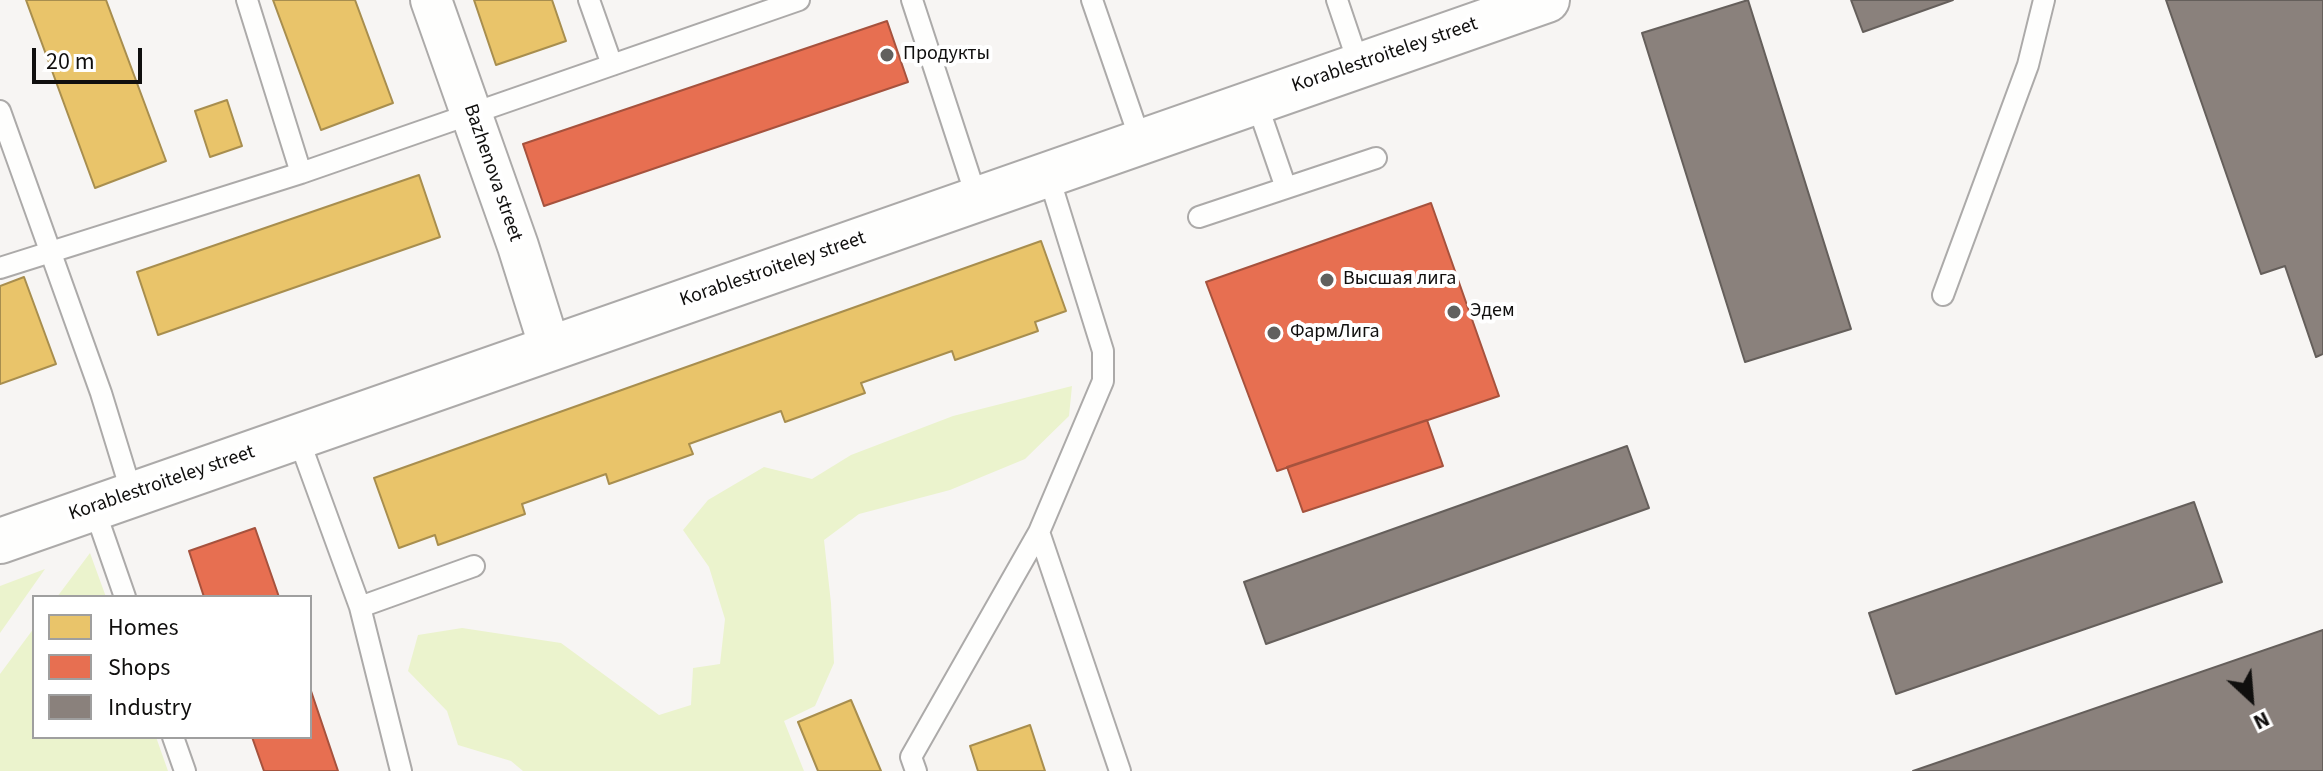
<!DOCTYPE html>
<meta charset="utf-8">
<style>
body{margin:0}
#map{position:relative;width:2323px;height:771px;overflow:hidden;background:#f7f5f3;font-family:"Source Sans 3",sans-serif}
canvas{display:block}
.legend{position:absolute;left:32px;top:595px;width:280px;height:144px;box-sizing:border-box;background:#fff;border:2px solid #9f9f9f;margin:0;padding:10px 14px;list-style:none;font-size:24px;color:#100f0e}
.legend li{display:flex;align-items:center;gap:16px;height:40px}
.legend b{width:40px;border:2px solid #9f9f9f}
.north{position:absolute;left:2211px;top:659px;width:80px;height:80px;-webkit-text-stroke:6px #fff;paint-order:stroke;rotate:154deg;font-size:22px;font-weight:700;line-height:32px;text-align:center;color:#100f0e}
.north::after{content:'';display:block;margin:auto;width:28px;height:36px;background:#100f0e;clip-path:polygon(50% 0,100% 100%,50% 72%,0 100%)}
.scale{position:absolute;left:32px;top:48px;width:110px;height:36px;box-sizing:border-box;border:4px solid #100f0e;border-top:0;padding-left:10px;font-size:24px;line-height:28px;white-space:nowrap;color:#100f0e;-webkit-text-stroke:6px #fff;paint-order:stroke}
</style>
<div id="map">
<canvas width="2323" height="771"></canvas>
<ul class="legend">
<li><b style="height:22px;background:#e9c46a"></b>Homes</li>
<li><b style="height:22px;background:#e76f51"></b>Shops</li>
<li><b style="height:22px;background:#8a817c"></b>Industry</li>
</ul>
<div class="north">N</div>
<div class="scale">20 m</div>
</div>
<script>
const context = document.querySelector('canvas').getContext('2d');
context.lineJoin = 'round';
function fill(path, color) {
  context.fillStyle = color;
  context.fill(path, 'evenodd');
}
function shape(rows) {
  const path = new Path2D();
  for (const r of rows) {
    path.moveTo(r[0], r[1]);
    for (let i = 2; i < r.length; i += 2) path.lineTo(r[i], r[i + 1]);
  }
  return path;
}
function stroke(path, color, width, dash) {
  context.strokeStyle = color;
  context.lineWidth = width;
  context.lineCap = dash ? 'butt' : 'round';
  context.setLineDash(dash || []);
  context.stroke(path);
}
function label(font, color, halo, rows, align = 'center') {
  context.font = font + ' "Source Sans 3",sans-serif';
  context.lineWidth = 8;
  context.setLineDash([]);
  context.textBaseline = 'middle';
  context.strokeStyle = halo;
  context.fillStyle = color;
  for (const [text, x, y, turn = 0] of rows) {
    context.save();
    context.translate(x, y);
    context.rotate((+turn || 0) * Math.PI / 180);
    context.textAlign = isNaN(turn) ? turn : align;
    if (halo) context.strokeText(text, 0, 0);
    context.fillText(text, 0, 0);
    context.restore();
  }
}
const green = shape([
 [1072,386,1069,416,1025,459,950,490,859,514,824,540,831,603,834,663,815,706,784,721,804,771,523,771,511,761,458,745,447,711,408,671,418,635,462,628,561,643,659,715,691,705,693,668,720,664,725,619,709,567,683,530,708,500,764,467,812,479,851,455,953,416],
 [90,553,106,597,57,597],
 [45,569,0,633,0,586],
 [34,628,34,737,156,737,168,771,0,771,0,674]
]);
const homes = shape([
 [26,0,106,0,166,161,95,188,26,0],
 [273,0,355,0,393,103,321,130,273,0],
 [474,0,552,0,566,41,496,65,474,0],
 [227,100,242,146,210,157,195,111,227,100],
 [419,175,440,237,158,335,137,272,419,175],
 [1041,241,1066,311,1035,322,1038,331,955,360,952,351,861,383,865,393,785,422,781,411,689,444,693,454,609,484,606,474,522,504,525,514,438,545,435,535,399,548,374,478,1041,241],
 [24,277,56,364,0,384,0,286,24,277],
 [851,700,881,771,818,771,798,722,851,700],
 [1030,725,1045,771,978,771,970,746,1030,725]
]);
const shops = shape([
 [887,21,908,82,544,206,523,144,887,21],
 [1431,203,1499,396,1277,471,1206,282,1431,203],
 [1427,420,1443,466,1303,512,1287,467,1427,420],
 [255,528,279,597,204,597,189,551,255,528],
 [310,688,338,771,264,771,252,737,310,737,310,688]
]);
const industry = shape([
 [1748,0,1851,329,1745,362,1642,33,1748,0],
 [1851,0,1953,0,1863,32,1851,0],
 [2166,0,2323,0,2323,354,2316,357,2285,266,2261,274,2166,0],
 [1627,446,1649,508,1266,644,1244,582,1627,446],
 [2194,502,2222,582,1896,694,1869,613,2194,502],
 [2323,630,2323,771,1913,771,2323,630]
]);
const lane = shape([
 [247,0,301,173],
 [589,0,612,65],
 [912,0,977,199],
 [1092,0,1141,142],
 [1337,0,1359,65],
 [1256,101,1286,188],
 [0,111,101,393,132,494],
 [1199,217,1376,158],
 [0,268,301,173,799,0],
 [1943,295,2028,65,2044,0],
 [298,437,360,607,401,771],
 [94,508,125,597],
 [1039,532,1120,771],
 [360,607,474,566],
 [173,737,185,771],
 [916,771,911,757,1039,532,1103,381,1103,351,1048,174]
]);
const street = shape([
 [431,0,518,246,550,348]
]);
const secondary = shape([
 [0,541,1547,0]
]);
const markers = [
 [887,55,8,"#61605e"],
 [1327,280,8,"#61605e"],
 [1454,312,8,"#61605e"],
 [1274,333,8,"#61605e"]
];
const poiNames = [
 ["Продукты",903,55],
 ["Высшая лига",1343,280],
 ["Эдем",1470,312],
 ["ФармЛига",1290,333]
];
const streetNames = [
 ["Korablestroiteley street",1385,56,-19],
 ["Bazhenova street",492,173,71],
 ["Korablestroiteley street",773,270,-19],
 ["Korablestroiteley street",162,484,-19]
];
fill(green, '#ebf3cd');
fill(homes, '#e9c46a');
stroke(homes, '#a88e4e', 2);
fill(shops, '#e76f51');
stroke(shops, '#a6523d', 2);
fill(industry, '#8a817c');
stroke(industry, '#655f5b', 2);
stroke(lane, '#acaaa9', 24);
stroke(street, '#acaaa9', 44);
stroke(secondary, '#acaaa9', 48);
stroke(lane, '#fefefd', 20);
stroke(street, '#fefefd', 40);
stroke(secondary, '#fefefd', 44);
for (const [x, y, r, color] of markers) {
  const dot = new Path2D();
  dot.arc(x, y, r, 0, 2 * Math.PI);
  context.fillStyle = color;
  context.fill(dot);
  stroke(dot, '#fff', 3);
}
label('20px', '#100f0e', '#fff', poiNames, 'left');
label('20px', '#100f0e', '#fff', streetNames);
</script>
